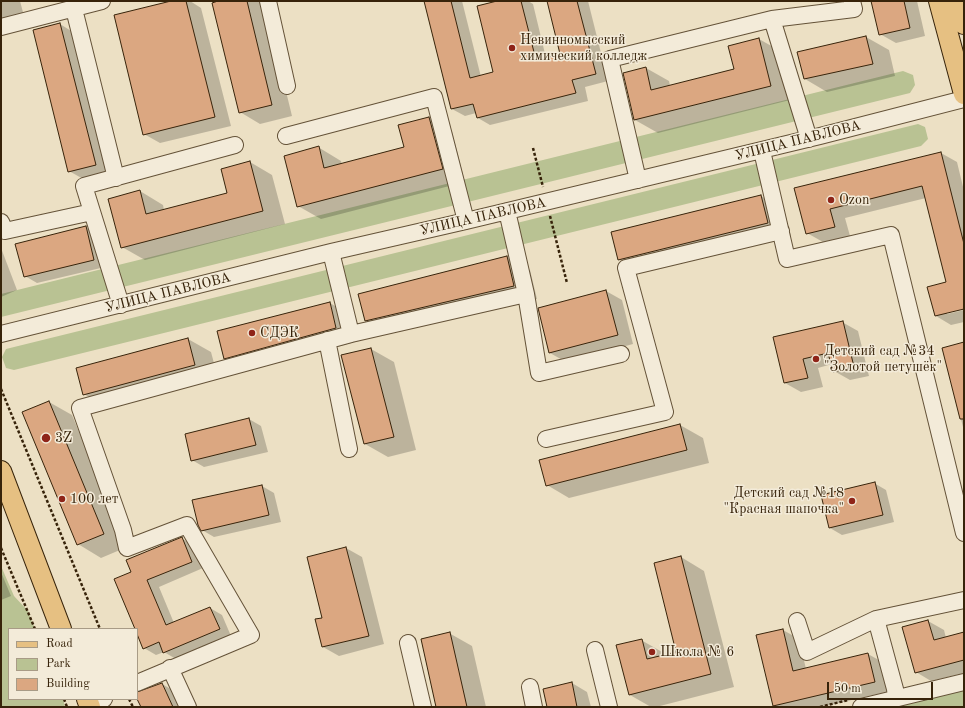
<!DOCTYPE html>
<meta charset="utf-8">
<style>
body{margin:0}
#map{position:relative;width:965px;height:708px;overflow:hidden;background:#ece0c4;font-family:"Old Standard TT",serif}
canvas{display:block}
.frame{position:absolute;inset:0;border:2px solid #37230a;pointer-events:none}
.legend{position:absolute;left:8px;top:628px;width:130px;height:72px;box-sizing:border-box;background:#f3ebd9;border:1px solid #a89b86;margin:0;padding:5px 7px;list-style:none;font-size:12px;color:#37230a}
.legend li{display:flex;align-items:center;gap:8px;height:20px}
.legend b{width:20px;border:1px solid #a89b86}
.scale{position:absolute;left:827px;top:682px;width:106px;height:18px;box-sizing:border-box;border:2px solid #37230a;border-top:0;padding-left:5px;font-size:12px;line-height:14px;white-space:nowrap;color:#37230a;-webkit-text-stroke:3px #f3ebd9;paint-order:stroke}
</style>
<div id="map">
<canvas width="965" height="708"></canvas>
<div class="frame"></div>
<ul class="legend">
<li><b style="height:5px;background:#e6c082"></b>Road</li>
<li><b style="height:11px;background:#b9c293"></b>Park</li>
<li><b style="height:11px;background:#dba781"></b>Building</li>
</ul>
<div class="scale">50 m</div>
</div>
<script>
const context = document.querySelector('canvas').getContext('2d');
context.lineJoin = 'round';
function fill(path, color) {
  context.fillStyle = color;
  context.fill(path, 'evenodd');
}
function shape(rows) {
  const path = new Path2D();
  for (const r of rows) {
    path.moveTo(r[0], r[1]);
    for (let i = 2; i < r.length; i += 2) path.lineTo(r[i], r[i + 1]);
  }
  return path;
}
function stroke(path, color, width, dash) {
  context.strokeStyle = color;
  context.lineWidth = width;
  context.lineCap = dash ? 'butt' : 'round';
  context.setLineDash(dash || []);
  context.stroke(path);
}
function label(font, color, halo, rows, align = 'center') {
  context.font = font + ' "Old Standard TT",serif';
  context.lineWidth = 3;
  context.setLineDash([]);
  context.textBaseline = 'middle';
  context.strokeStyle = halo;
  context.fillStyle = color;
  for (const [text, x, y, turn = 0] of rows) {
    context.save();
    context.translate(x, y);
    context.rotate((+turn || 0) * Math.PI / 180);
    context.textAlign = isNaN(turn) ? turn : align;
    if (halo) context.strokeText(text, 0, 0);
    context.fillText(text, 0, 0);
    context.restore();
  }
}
const green = shape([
 [903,71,913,75,915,85,910,93,1,317,1,294],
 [918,124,925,127,928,139,921,146,14,370,6,368,2,357,6,349],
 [1,566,14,596,28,611,35,629,9,629,9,699,63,699,65,707,1,707],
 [964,682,964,707,861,707]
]);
const shadow = shape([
 [1,1,20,1,24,16,1,22],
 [175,1,190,1,201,8,231,126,160,143,144,134],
 [217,1,264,1,292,116,260,124,240,112],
 [425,1,462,1,481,77,495,73,501,1,528,1,533,4,546,58,561,54,548,1,588,1,608,81,585,87,588,101,490,125,478,118,476,113,465,116,452,109],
 [872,1,917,1,925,36,896,43,880,34],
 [60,24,76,34,111,174,85,180,69,171],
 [866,37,889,50,895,76,827,92,805,79,799,53],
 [759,39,782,52,794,99,658,133,635,120,646,68,669,81,670,86,735,70],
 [429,118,452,131,465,182,321,219,298,206,318,147,341,161,342,165,405,148],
 [941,153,957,162,964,191,964,308,947,312,947,314,964,310,964,322,951,325,936,316,947,283,926,198,845,218,850,236,823,242,807,233,795,189],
 [250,162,272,175,285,224,145,260,122,247,140,191,163,205,164,210,228,193],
 [761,196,784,209,791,236,642,272,619,259,613,233],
 [86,227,97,234,105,267,37,283,25,276],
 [1,248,17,290,1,297],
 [507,257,530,270,537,299,389,334,366,320],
 [606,291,622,300,633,344,566,362,550,353],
 [330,303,352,316,359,341,247,371,225,358],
 [842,322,858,331,869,376,850,380,834,371,832,364,818,368,823,387,801,392,785,383,774,338],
 [188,339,211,352,218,378,107,408,84,394],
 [964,343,964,431,943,348],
 [371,349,394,362,416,450,388,457,365,444],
 [49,402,72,415,127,547,101,558,78,544],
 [249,419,261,426,268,452,204,467,192,460],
 [680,425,703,438,709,463,569,498,547,485],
 [874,483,886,490,894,522,842,535,830,528],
 [262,486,274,493,281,522,214,537,202,530,194,501],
 [181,538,193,545,203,568,159,587,174,623,210,608,222,615,231,636,176,659,164,652,156,655,144,648,137,629,136,629,132,572],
 [346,548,362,557,384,644,339,656,323,647,324,618,308,558],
 [681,557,704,571,734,687,656,707,651,707,630,695,641,640,664,653,665,656,677,653],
 [1,572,11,596,1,600],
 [928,621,944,630,946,638,964,633,964,673,931,681,916,672,904,627],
 [783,630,799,639,806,669,868,654,884,663,890,691,822,707,776,707,774,706],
 [449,633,472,646,486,707,437,707],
 [572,683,587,692,591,707,548,707],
 [162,684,185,697,189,707,142,707,137,697,137,693]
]);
const building = shape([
 [171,1,186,1,215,117,143,135,114,15,171,1],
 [218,1,247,1,272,105,239,113,212,3,218,1],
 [424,1,451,1,470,78,493,72,477,6,497,1,521,1,536,60,560,54,547,1,577,1,596,74,572,80,576,93,477,118,473,104,451,109,424,1],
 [871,1,904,1,910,28,879,35,871,1],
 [60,23,96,165,68,172,33,30,60,23],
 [866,36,873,64,804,79,797,52,866,36],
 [759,38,771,86,634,120,623,73,646,67,651,90,734,69,728,46,759,38],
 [429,117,443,169,297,207,284,156,319,146,324,168,404,147,398,125,429,117],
 [941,152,964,244,964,309,935,316,927,287,946,282,922,186,830,209,835,227,806,234,794,188,941,152],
 [250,161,263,211,121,248,108,199,140,190,146,214,227,193,221,169,250,161],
 [761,195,768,223,618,260,611,232,761,195],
 [86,226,94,260,24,277,15,244,86,226],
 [507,256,514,286,365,321,358,294,507,256],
 [606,290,618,335,549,353,538,308,606,290],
 [330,302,336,328,224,359,217,331,330,302],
 [843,321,854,367,833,372,828,353,803,359,808,378,784,383,773,337,843,321],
 [188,338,195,365,83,395,76,368,188,338],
 [964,342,964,419,960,419,942,348,964,342],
 [371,348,394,437,364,444,341,355,371,348],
 [49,401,104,534,77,545,22,412,49,401],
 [249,418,256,445,191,461,185,434,249,418],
 [680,424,687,450,546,486,539,460,680,424],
 [875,482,883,515,829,528,821,495,875,482],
 [262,485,269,515,201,531,198,525,192,500,262,485],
 [182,537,192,562,147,580,166,625,210,607,220,629,163,653,159,642,143,649,137,634,137,629,135,629,114,579,131,572,126,560,182,537],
 [346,547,369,636,322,647,315,619,322,618,307,557,346,547],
 [681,556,711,674,629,695,616,645,642,639,647,659,676,652,654,563,681,556],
 [928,620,934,640,964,632,964,660,915,673,902,627,928,620],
 [783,629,793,671,868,653,875,682,773,706,756,635,783,629],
 [450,632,467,707,436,707,421,639,450,632],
 [572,682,577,707,547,707,543,689,572,682],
 [162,683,173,707,141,707,137,699,137,692,162,683]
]);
const path = shape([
 [533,148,543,187],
 [550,216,567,283],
 [1,389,100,629],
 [1,548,35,629],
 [64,699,67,707],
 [129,699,133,707],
 [820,707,848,700]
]);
const minor = shape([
 [268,1,287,86],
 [74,9,116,178],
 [772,19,854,9,852,1],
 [1,27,102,1],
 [286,136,434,97,466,221],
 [762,151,787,259,891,235,964,533],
 [638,180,610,59,772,19,809,139],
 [507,211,526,294,539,373,621,354],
 [1,222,5,231,92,212],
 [331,252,351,334,526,294],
 [121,305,84,186,235,145],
 [1,334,331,252,466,221,820,136,964,99],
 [327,340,349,449],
 [546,439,665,412,626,268,781,231],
 [797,621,807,652,876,619],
 [408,643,423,707],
 [595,650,609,707],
 [170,668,188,707],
 [137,683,251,635,187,525,127,548,123,530,80,408,351,334],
 [530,687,534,707],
 [896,698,895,689,876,619,964,600],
 [90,706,104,699],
 [861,707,964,682]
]);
const major = shape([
 [939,1,964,94],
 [959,1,964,24],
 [1,471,61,629],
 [87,699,90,707]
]);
const markers = [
 [512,48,4,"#8f2418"],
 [831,200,4,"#8f2418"],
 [252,333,4,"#8f2418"],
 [816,359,4,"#8f2418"],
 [46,438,5,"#8f2418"],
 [62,499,4,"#8f2418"],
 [852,501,4,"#8f2418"],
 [652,652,4,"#8f2418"]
];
const poiNames = [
 ["Невинномысский",520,40],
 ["химический колледж",520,56],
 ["Ozon",839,200],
 ["СДЭК",260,333],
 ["Детский сад №34",824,351],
 ["\"Золотой петушёк\"",824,367],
 ["3Z",55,438],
 ["Детский сад №18",844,493,"right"],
 ["\"Красная шапочка\"",844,509,"right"],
 ["100 лет",70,499],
 ["Школа № 6",660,652]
];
const streetNames = [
 ["УЛИЦА ПАВЛОВА",798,141,-14],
 ["УЛИЦА ПАВЛОВА",483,217,-13],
 ["УЛИЦА ПАВЛОВА",168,293,-14]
];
fill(green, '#b9c293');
fill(shadow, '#0003');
fill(building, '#dba781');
stroke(building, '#37230a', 1);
stroke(minor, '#645238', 18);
stroke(major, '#37230a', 22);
stroke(path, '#37230a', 2.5, [3, 2]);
stroke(minor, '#f3ebd9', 16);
stroke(major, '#e6c082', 20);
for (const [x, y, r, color] of markers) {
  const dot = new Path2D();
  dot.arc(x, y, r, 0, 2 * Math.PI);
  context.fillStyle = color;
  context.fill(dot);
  stroke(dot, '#f3ebd9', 1.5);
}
label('14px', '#37230a', '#f3ebd9', poiNames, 'left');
label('14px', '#37230a', '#f3ebd9', streetNames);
</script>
